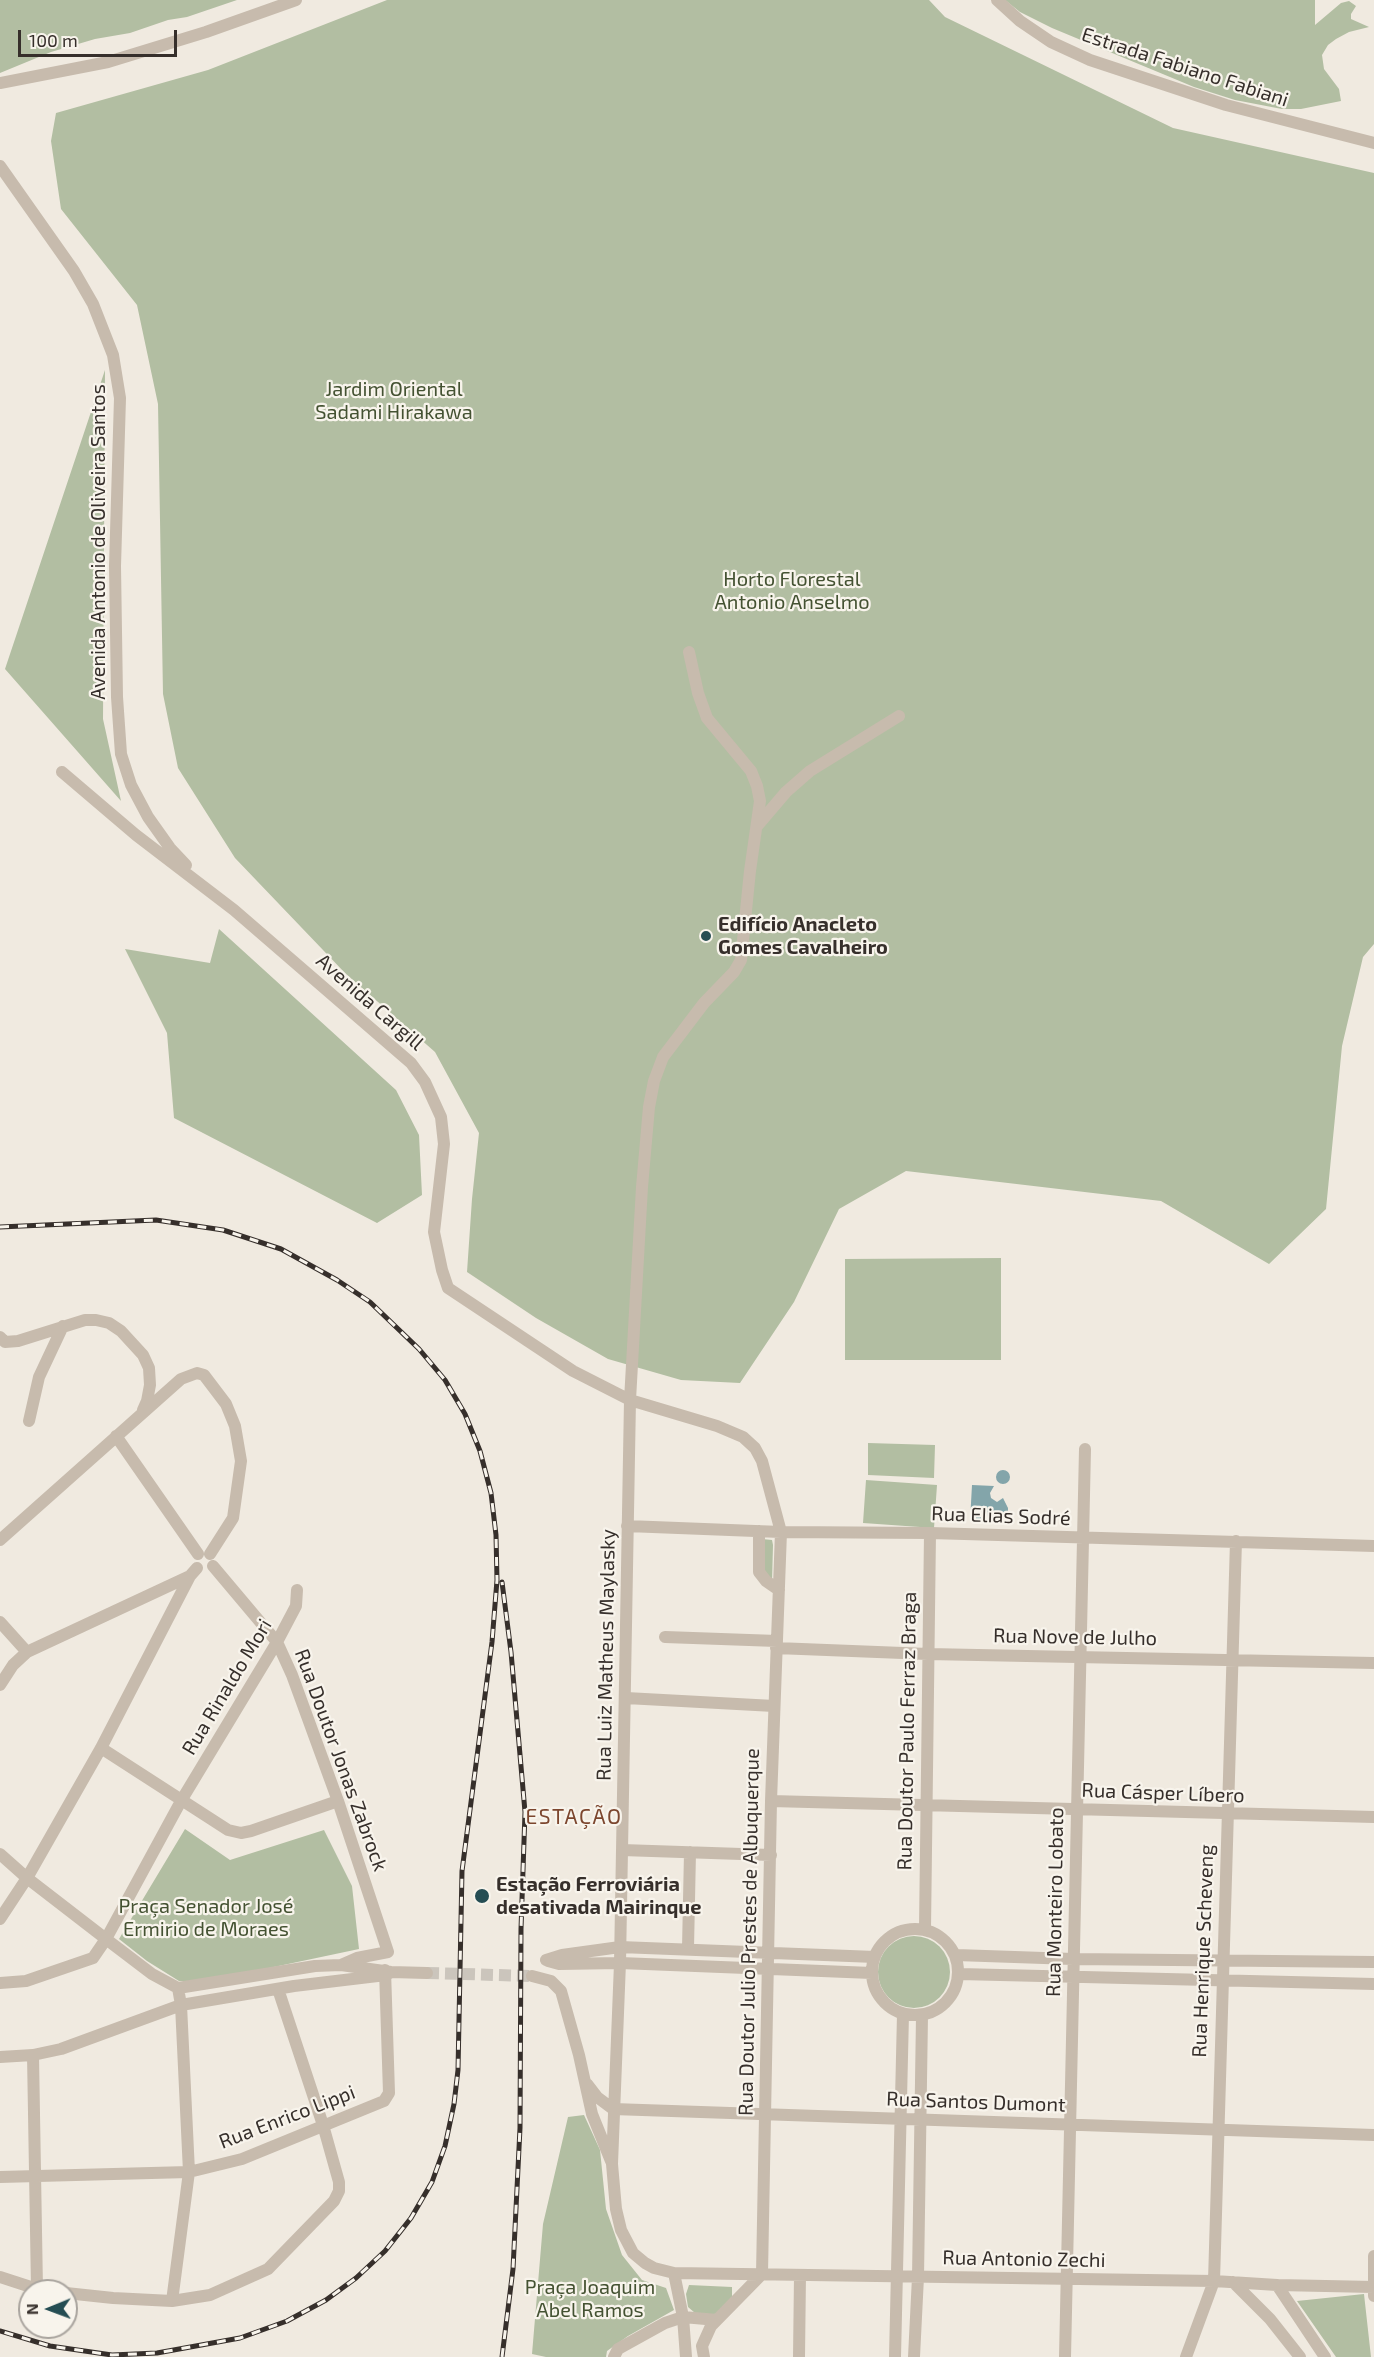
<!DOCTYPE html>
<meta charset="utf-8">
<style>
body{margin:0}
#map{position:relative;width:1374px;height:2357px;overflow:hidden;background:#f0eae0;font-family:"Exo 2",sans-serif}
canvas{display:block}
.north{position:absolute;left:18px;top:2279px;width:60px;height:60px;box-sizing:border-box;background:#f8f4ec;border:2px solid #aaa59f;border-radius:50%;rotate:269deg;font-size:16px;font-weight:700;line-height:24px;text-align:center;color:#362f2b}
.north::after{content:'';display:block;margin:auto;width:21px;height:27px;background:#254d53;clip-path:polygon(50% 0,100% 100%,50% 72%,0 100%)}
.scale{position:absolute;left:18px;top:30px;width:159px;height:27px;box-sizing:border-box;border:3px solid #362f2b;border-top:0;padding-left:8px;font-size:18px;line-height:21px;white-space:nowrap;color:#362f2b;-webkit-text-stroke:4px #f8f4ec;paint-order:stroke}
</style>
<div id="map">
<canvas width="1374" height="2357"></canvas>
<div class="north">N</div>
<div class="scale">100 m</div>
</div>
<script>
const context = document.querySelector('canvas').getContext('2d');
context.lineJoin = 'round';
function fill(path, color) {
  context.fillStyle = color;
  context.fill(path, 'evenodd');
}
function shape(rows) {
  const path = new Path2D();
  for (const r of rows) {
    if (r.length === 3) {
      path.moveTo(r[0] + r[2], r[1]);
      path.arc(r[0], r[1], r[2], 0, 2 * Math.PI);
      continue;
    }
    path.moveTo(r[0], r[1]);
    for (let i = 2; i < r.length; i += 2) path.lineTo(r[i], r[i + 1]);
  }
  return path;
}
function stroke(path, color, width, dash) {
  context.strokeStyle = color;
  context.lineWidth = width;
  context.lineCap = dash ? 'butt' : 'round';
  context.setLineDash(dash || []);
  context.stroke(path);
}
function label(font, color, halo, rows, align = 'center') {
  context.font = font + ' "Exo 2",sans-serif';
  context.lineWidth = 4.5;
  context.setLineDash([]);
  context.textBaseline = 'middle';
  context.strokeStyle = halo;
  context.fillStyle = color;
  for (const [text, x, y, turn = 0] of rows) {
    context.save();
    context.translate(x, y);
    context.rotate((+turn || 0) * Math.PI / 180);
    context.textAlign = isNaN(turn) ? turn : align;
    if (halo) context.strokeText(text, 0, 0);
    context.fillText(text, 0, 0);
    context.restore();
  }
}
const green = shape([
 [0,0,237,0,187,17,168,20,130,33,95,39,51,52,0,73],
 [387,0,929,0,945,17,1173,128,1374,173,1374,944,1363,957,1342,1046,1326,1209,1269,1264,1161,1201,906,1171,839,1209,794,1302,740,1383,681,1380,608,1359,536,1318,467,1272,472,1199,479,1133,435,1052,345,973,235,858,178,768,163,694,158,404,137,305,61,209,51,141,56,113,208,70],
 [1005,0,1315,0,1315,25,1341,3,1349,1,1356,6,1351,14,1351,19,1369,27,1349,32,1336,39,1328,45,1322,55,1324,69,1339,89,1341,101,1301,109,1282,109,1235,100,1194,87,1052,28,1020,12],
 [105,370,103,719,121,801,5,669],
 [219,929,396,1090,419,1135,422,1195,377,1223,174,1118,167,1033,125,949,210,963],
 [1001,1258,1001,1360,845,1360,845,1259],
 [868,1443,935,1445,934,1478,868,1475],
 [866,1480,937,1485,934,1528,863,1523],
 [762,1539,772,1540,773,1545,772,1582,762,1572],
 [185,1829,230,1860,324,1830,352,1886,359,1949,217,1979,192,1981,179,1981,147,1961,119,1939],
 [914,1972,36],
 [584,2115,600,2150,606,2209,622,2255,642,2280,666,2288,674,2310,628,2336,607,2351,606,2357,546,2357,532,2354,543,2224,568,2117],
 [689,2285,732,2287,732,2299,718,2313,707,2316,695,2313,688,2307,686,2294],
 [1364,2294,1371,2357,1336,2357,1297,2301]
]);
const water = shape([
 [1003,1477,7],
 [972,1485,994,1486,990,1493,991,1498,997,1502,1003,1498,1008,1508,1008,1524,970,1521]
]);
const minorTunnel = shape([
 [427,1973,532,1976]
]);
const minor = shape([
 [997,0,1020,21,1051,42,1090,60,1226,105,1374,143],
 [0,83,108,62,206,32,296,0],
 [0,166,74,271,93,304,113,355,120,398,115,566,117,697,121,754,131,785,148,817,170,848,186,865],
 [689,652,698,693,707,718,751,771,757,786,760,801,750,871,741,960,734,972,704,1003,663,1057,654,1081,649,1107,642,1187,630,1400,620,1963,612,2164,616,2209,621,2230,633,2253,645,2263,654,2268,674,2273,1214,2281,1277,2285,1374,2287],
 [62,772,136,835,234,910,411,1063,425,1082,441,1117,444,1144,434,1232,442,1270,448,1288,573,1371,630,1400,717,1426,743,1437,755,1448,762,1461,781,1532,771,1801,762,2274,711,2326,702,2346,704,2357],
 [757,826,786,792,810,771,899,716],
 [0,1337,5,1342,18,1341,85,1320,96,1320,109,1323,121,1331,143,1355,149,1368,150,1385,147,1401,143,1410],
 [29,1421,39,1377,63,1326],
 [116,1436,198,1554],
 [627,1526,781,1532,930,1533,1374,1546],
 [759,1531,759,1572,766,1581,779,1590],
 [0,1540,181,1379,197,1373,204,1375,226,1404,235,1426,241,1461,233,1518,210,1554],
 [213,1566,277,1642,292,1675,338,1801,388,1952,357,1958,341,1965],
 [0,1622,27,1652],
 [665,1637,777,1641],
 [776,1648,928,1654,1374,1663],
 [0,1685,13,1665,27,1652,190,1576],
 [626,1698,774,1706],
 [101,1748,228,1830,241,1833,251,1831,338,1801],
 [771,1801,1374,1817],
 [622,1850,771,1855],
 [0,1854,27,1878,106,1939,152,1974,178,1988,181,2005,189,2172,172,2301],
 [0,1919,27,1878,101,1748,190,1576,197,1568],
 [915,1972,43],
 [925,1929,930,1533],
 [688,1948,690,1852],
 [956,1955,1073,1959,1374,1962],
 [546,1960,562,1955,620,1947,875,1957],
 [548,1961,559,1964,620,1963,872,1973],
 [959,1974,1374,1984],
 [532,1976,551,1981,561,1991,579,2055,592,2114,611,2161],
 [0,1983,26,1981,93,1958,106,1939,181,1801,277,1642,296,1606,297,1590],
 [178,1988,315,1966,341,1965,391,1972,427,1973],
 [33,2055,37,2289],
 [0,2057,33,2055,61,2049,181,2005,294,1986,386,1975,391,1972],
 [587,2084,597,2097,613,2109,1374,2135],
 [0,2177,189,2172,242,2159,384,2101,389,2093,385,1970],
 [1374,2256,1374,2296],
 [674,2273,683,2317,686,2357],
 [0,2277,37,2289,51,2291],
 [1233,2282,1270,2319,1300,2357],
 [1277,2285,1325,2357],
 [66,2293,113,2298,172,2301,210,2295,268,2269,334,2201,339,2191,339,2182,323,2125,278,1989],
 [614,2357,618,2349,665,2323,683,2317,717,2320],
 [799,2357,800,2275],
 [895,2357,903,2014],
 [914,2357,918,2277,922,2016],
 [1065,2357,1085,1449],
 [1186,2357,1214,2281,1236,1541]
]);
const rail = shape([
 [0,1227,156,1220,223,1230,281,1249,337,1280,370,1302,419,1349,445,1380,465,1414,480,1451,491,1493,496,1535,497,1580,492,1642,462,1871,458,2070,454,2104,445,2146,432,2182,411,2218,385,2251,356,2278,326,2300,287,2321,240,2338,157,2353,112,2355,50,2346,0,2331],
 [502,2357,513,2269,520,2128,521,1929,525,1812,511,1652,502,1582]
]);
const markers = [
 [706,936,6,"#254d53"],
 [482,1896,8,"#254d53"]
];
const streetNames = [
 ["Estrada Fabiano Fabiani",1185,67,18],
 ["Avenida Antonio de Oliveira Santos",98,542,-90],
 ["Avenida Cargill",370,1002,41],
 ["Rua Elias Sodré",1001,1516,2],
 ["Rua Nove de Julho",1075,1637,1],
 ["Rua Luiz Matheus Maylasky",606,1655,-89],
 ["Rua Rinaldo Mori",227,1687,-59],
 ["Rua Doutor Paulo Ferraz Braga",907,1731,-89],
 ["Rua Doutor Jonas Zabrock",341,1760,70],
 ["Rua Cásper Líbero",1163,1793,2],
 ["Rua Monteiro Lobato",1055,1902,-89],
 ["Rua Doutor Julio Prestes de Albuquerque",749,1932,-89],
 ["Rua Henrique Scheveng",1203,1951,-88],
 ["Rua Santos Dumont",976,2102,2],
 ["Rua Enrico Lippi",287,2117,-21],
 ["Rua Antonio Zechi",1024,2259,1]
];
const parkNames = [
 ["Jardim Oriental",394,389],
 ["Sadami Hirakawa",394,412],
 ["Horto Florestal",792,579],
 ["Antonio Anselmo",792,602],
 ["Praça Senador José",206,1906],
 ["Ermirio de Moraes",206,1929],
 ["Praça Joaquim",590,2287],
 ["Abel Ramos",590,2310]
];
const poiNames = [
 ["Edifício Anacleto",718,924],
 ["Gomes Cavalheiro",718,947],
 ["Estação Ferroviária",496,1884],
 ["desativada Mairinque",496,1907]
];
const neighbourhoodNames = [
 ["ESTAÇÃO",574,1817]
];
fill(green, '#b2bea2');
fill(water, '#83a5aa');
stroke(minorTunnel, '#cbc5bc', 12, [12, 6]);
stroke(minor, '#c7bbad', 12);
stroke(rail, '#362f2b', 5);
stroke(rail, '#f8f4ec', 3, [9]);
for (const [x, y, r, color] of markers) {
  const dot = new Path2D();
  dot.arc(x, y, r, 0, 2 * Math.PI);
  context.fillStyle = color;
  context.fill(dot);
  stroke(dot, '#f8f4ec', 2);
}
label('20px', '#362f2b', '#f8f4ec', streetNames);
label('20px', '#445232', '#f8f4ec', parkNames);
label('bold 20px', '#362f2b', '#f8f4ec', poiNames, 'left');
context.letterSpacing = '1.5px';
label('21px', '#7c462e', '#f8f4ec', neighbourhoodNames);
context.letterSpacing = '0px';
</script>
